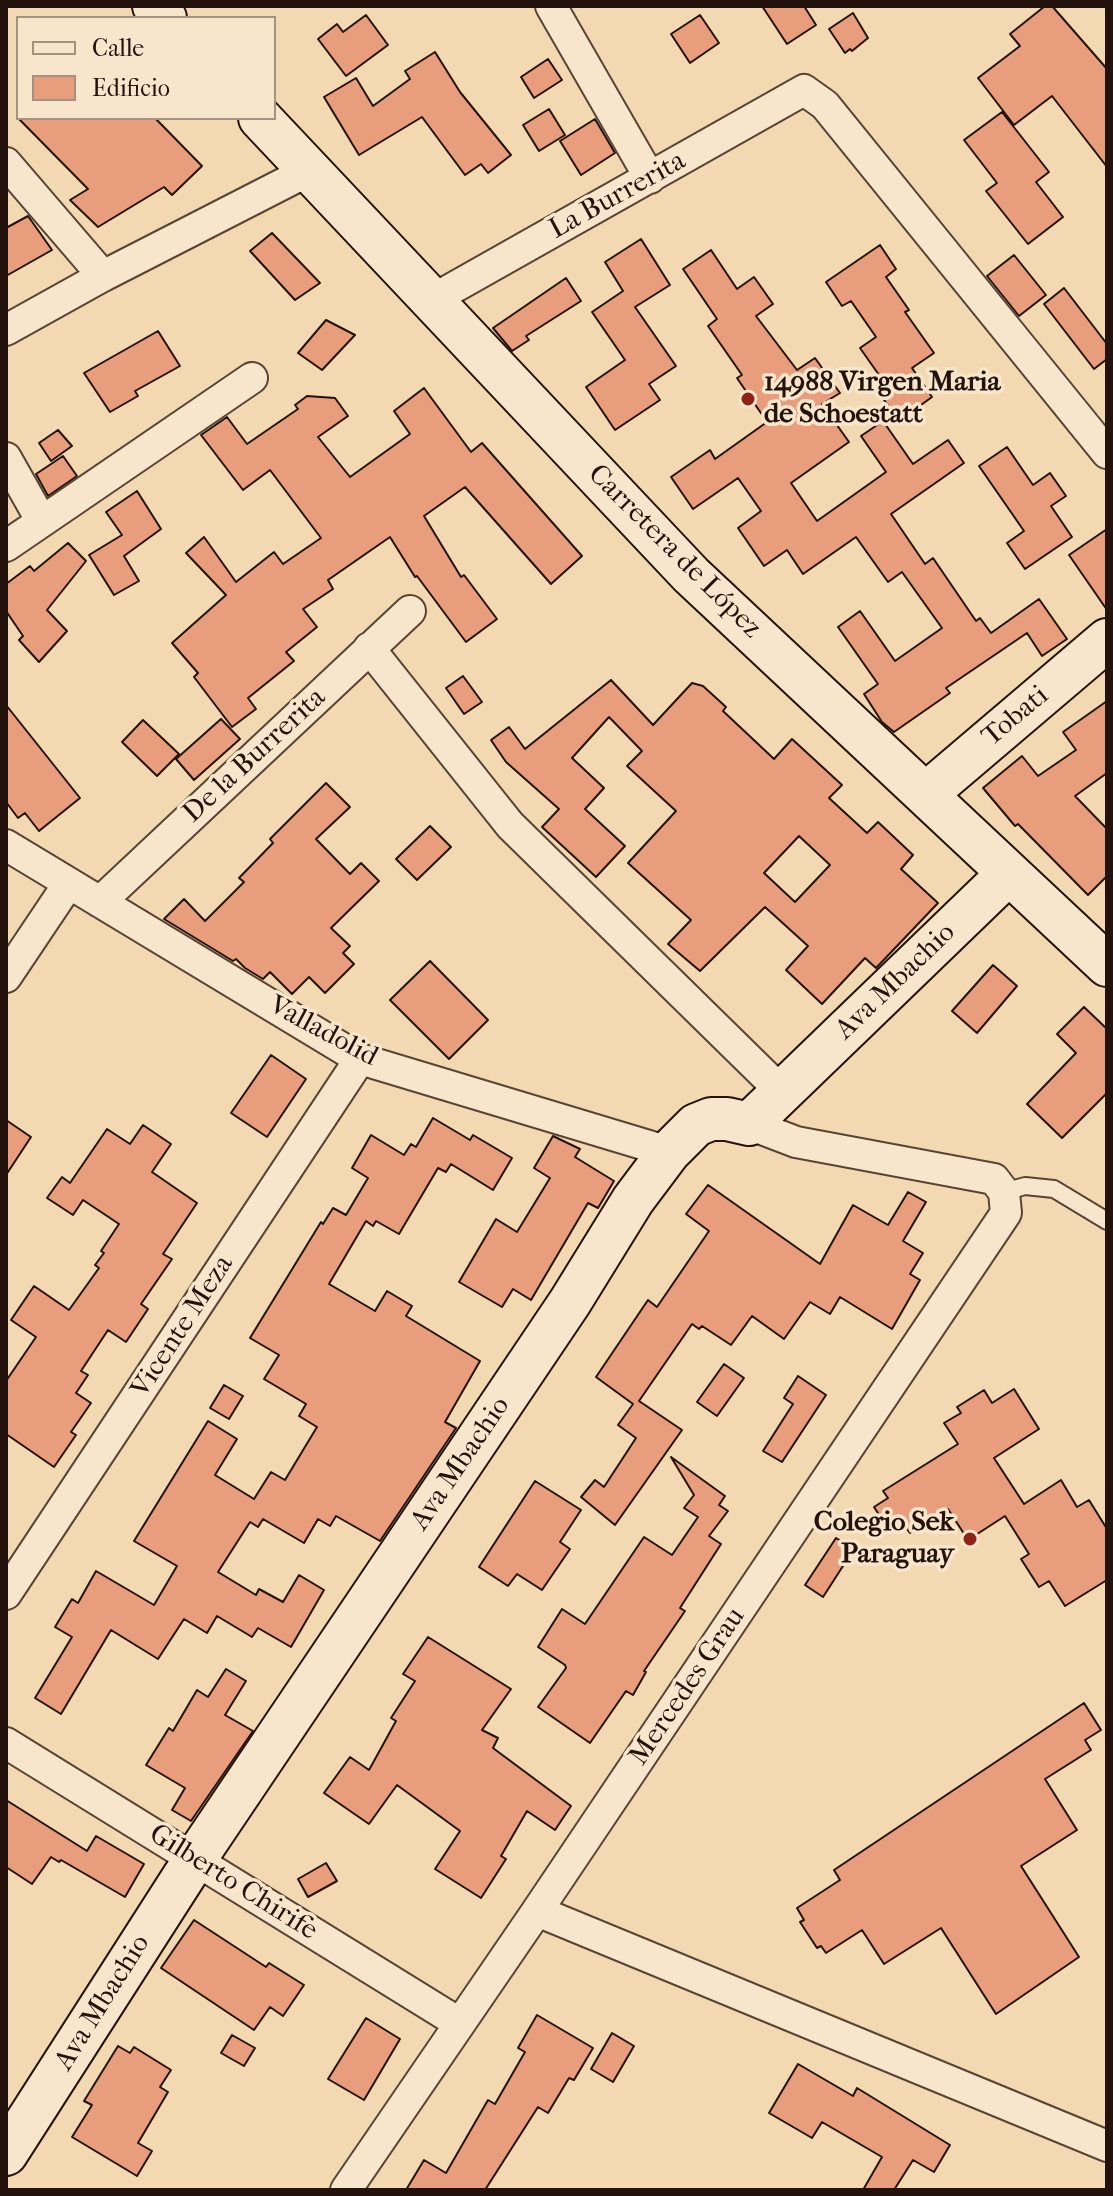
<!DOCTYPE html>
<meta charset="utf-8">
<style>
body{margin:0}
#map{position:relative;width:1113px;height:2196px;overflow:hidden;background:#f2d9b1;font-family:"IM FELL French Canon",serif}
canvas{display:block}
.frame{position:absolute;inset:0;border:8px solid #24130c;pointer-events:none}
.legend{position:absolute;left:16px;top:16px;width:260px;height:104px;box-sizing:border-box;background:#f7e6cc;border:2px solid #a3927f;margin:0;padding:10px 14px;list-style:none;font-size:24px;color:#24130c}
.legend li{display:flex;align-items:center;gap:16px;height:40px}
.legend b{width:40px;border:2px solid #a3927f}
</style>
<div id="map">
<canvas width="1113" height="2196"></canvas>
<div class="frame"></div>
<ul class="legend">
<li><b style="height:10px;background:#f7e6cc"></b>Calle</li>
<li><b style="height:22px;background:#e89d7d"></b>Edificio</li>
</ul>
</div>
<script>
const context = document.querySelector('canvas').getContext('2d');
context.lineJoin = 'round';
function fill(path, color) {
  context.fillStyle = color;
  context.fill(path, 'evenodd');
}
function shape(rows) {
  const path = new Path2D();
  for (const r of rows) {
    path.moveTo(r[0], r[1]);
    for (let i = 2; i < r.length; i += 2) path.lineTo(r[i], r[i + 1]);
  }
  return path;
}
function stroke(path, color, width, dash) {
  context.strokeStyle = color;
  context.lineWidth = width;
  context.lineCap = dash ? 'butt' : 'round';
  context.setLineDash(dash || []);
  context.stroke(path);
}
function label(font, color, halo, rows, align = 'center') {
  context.font = font + ' "IM FELL French Canon",serif';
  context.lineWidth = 7;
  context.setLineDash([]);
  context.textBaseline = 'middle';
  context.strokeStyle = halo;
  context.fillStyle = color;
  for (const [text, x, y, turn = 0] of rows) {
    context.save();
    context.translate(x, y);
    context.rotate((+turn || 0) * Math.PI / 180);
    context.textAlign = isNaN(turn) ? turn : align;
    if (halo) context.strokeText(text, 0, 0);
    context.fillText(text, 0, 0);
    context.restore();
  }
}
const building = shape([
 [762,6,804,6,816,25,787,44,762,6],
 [1045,6,1052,6,1107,69,1107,167,1052,96,1014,125,978,78,1020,46,1010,34,1045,6],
 [853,13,868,38,852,51,850,49,845,53,829,29,853,13],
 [366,15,388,45,346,76,318,39,337,24,343,32,366,15],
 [700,15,719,43,690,63,671,34,700,15],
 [435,52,460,92,511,155,488,173,481,164,465,175,422,117,359,155,324,97,356,78,373,106,410,79,405,71,435,52],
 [548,59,562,80,534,98,521,77,548,59],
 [549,109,565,135,539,151,523,125,549,109],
 [1002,112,1049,172,1036,182,1063,217,1028,244,986,191,997,183,964,140,1002,112],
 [18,118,155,118,202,166,172,195,164,187,98,227,70,200,88,189,18,118],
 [595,119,615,153,581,175,560,141,595,119],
 [28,216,52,250,6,276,6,228,28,216],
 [272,233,320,283,295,300,250,251,272,233],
 [641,239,670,285,635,307,676,366,649,384,660,400,615,430,586,387,625,360,592,312,623,291,605,262,641,239],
 [880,245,896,269,886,277,909,310,905,312,934,353,912,368,932,397,899,421,882,397,891,392,860,348,876,337,851,301,842,306,826,282,880,245],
 [711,250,737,289,754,277,773,304,756,316,797,370,815,358,840,393,822,404,849,442,791,483,817,521,886,472,861,436,883,421,913,464,948,440,964,463,891,514,925,564,933,558,976,621,980,618,991,633,1039,599,1067,639,1042,656,1027,633,946,688,950,693,894,732,882,722,864,694,878,684,838,627,860,611,895,661,942,628,902,572,888,582,856,537,803,574,787,550,764,566,738,528,761,511,738,478,693,509,671,477,710,450,715,459,767,422,737,378,742,375,708,326,717,319,683,269,711,250],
 [1014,255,1046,295,1019,316,987,276,1014,255],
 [566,278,581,301,526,336,529,340,512,351,493,328,566,278],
 [1064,288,1107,344,1107,359,1094,369,1044,304,1064,288],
 [326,320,355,335,322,370,298,353,326,320],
 [158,331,180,366,135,391,138,396,110,412,84,373,158,331],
 [424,388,471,452,482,443,582,556,551,584,465,487,424,516,461,577,464,575,497,619,466,642,417,576,415,577,390,537,328,580,333,589,303,609,317,627,286,652,294,661,248,698,256,709,232,727,194,677,198,673,172,643,226,595,186,553,204,537,236,582,274,552,283,564,321,538,270,470,243,490,201,435,227,417,247,444,298,409,295,405,307,396,335,398,348,416,318,437,350,477,410,434,394,411,424,388],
 [58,430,72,446,51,461,39,443,58,430],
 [1007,447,1033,485,1050,473,1066,496,1051,506,1072,537,1025,569,1007,543,1024,531,979,466,1007,447],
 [63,456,77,476,48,496,36,474,63,456],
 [137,491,161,529,124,556,139,581,114,595,89,555,122,535,106,512,137,491],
 [1107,529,1107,610,1069,555,1107,529],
 [68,543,86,561,47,610,67,631,39,662,19,640,23,636,6,611,6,584,30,566,34,571,68,543],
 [463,676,482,702,464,714,446,688,463,676],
 [611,680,653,725,692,683,703,686,726,707,723,711,774,759,792,739,842,785,829,798,867,833,878,822,913,855,901,869,938,903,876,968,865,958,822,1004,786,970,808,946,765,907,700,971,668,944,691,920,628,863,676,811,627,766,642,751,609,717,572,758,604,788,585,809,625,846,596,877,542,827,559,809,506,762,491,740,509,727,525,749,611,680],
 [799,836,830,865,795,902,764,873,799,836],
 [1107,701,1107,773,1075,796,1107,829,1107,876,1088,895,1018,824,1015,826,983,788,1022,756,1038,776,1076,750,1063,732,1107,701],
 [6,705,80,798,39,831,25,813,18,818,6,802,6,705],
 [221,719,240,739,194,780,176,759,221,719],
 [143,720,179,754,157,776,122,742,143,720],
 [326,783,350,807,316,839,350,874,361,863,379,881,331,928,350,946,343,953,354,964,325,993,309,977,292,994,270,972,263,979,245,968,236,959,233,961,164,919,184,899,205,921,244,882,239,878,273,843,270,839,326,783],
 [430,826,451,847,417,880,396,859,430,826],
 [430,961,488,1020,449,1059,390,1000,430,961],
 [993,965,1017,986,977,1033,952,1011,993,965],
 [1084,1007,1107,1029,1107,1093,1062,1138,1027,1104,1076,1053,1057,1034,1084,1007],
 [271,1055,306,1079,267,1137,231,1113,271,1055],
 [433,1118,470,1140,473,1135,512,1158,493,1190,451,1164,446,1172,438,1168,399,1234,376,1221,373,1226,366,1221,329,1284,375,1311,387,1291,412,1306,406,1316,480,1361,445,1422,456,1428,380,1541,336,1516,330,1526,318,1519,304,1543,263,1519,258,1527,250,1522,218,1572,256,1595,259,1589,283,1602,299,1575,324,1590,291,1647,258,1628,252,1637,217,1616,207,1633,184,1619,158,1659,111,1630,61,1714,35,1698,72,1637,55,1627,72,1599,78,1603,96,1571,154,1605,177,1566,134,1541,208,1421,237,1439,215,1475,254,1499,271,1472,285,1480,317,1427,299,1416,306,1404,264,1379,279,1355,250,1338,321,1222,323,1224,333,1208,346,1215,368,1178,352,1168,371,1135,404,1155,411,1144,416,1147,433,1118],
 [6,1120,31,1137,6,1175,6,1120],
 [143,1125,171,1144,152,1172,197,1203,163,1254,172,1259,141,1304,148,1309,126,1342,108,1330,81,1371,88,1375,76,1393,91,1403,71,1432,76,1435,54,1467,6,1434,6,1381,36,1337,11,1320,34,1286,69,1310,99,1268,95,1265,104,1253,101,1251,119,1224,83,1200,73,1215,47,1198,62,1177,70,1183,107,1129,130,1144,143,1125],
 [553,1136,580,1149,575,1157,614,1181,598,1208,588,1203,531,1300,513,1289,502,1307,459,1282,496,1219,517,1232,550,1178,534,1168,553,1136],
 [708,1185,820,1264,853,1205,888,1225,908,1192,926,1202,903,1241,923,1253,910,1274,920,1280,892,1329,840,1297,830,1314,810,1302,784,1339,752,1316,731,1345,702,1326,699,1329,692,1324,639,1401,682,1430,615,1525,581,1497,595,1480,604,1487,636,1438,618,1425,633,1404,596,1377,648,1300,657,1307,709,1231,686,1214,708,1185],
 [724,1364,744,1378,717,1416,697,1402,724,1364],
 [798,1376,826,1395,782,1462,763,1451,793,1404,784,1398,798,1376],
 [224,1385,243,1396,229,1419,210,1408,224,1385],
 [1014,1389,1039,1429,994,1458,1024,1504,1061,1480,1077,1507,1089,1500,1107,1529,1107,1580,1065,1606,1049,1581,1039,1587,1021,1559,1029,1554,1005,1516,968,1540,948,1509,910,1533,903,1524,890,1532,874,1507,888,1498,883,1491,958,1444,944,1423,961,1413,957,1407,984,1390,992,1403,1014,1389],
 [671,1457,725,1496,719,1505,728,1511,709,1536,721,1544,680,1608,685,1611,644,1671,646,1672,633,1695,626,1691,590,1743,538,1707,566,1668,565,1665,538,1647,562,1609,585,1624,644,1537,672,1555,698,1517,684,1508,694,1495,671,1457],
 [535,1481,581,1510,560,1542,570,1549,542,1590,517,1574,508,1586,479,1567,535,1481],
 [836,1538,854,1549,823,1597,805,1585,836,1538],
 [428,1637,511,1689,482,1730,498,1738,493,1748,571,1806,555,1830,527,1811,501,1856,506,1859,481,1898,435,1869,460,1831,397,1785,369,1824,324,1793,350,1757,369,1770,396,1721,391,1718,415,1681,403,1674,428,1637],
 [226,1669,246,1681,225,1715,253,1731,191,1821,172,1810,185,1788,146,1765,169,1728,173,1731,197,1690,208,1697,226,1669],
 [1084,1703,1101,1730,1085,1740,1091,1750,1045,1779,1077,1830,1021,1866,1079,1957,996,2014,941,1928,884,1964,862,1930,826,1953,821,1946,817,1948,800,1922,804,1920,797,1908,840,1880,834,1870,1084,1703],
 [6,1800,87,1851,96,1836,144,1864,125,1897,61,1860,59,1862,51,1857,32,1884,6,1867,6,1800],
 [326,1863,337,1881,308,1897,298,1879,326,1863],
 [194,1920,266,1967,269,1963,304,1985,283,2016,270,2007,254,2030,161,1968,194,1920],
 [537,2015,593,2048,574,2080,569,2078,548,2113,538,2107,485,2190,406,2190,424,2160,446,2173,488,2100,495,2104,525,2052,518,2048,537,2015],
 [366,2018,400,2039,364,2100,328,2079,366,2018],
 [612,2033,634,2046,613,2082,591,2069,612,2033],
 [232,2035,255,2048,244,2066,221,2053,232,2035],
 [118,2046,130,2053,134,2047,171,2070,160,2087,168,2092,138,2143,152,2151,137,2176,72,2137,92,2105,84,2101,118,2046],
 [798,2064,853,2096,857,2088,950,2145,934,2172,913,2160,894,2190,863,2190,882,2157,822,2122,812,2138,769,2113,798,2064]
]);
const lane = shape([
 [1004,1192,1025,1186,1054,1189,1107,1221]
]);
const street = shape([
 [551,6,650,178],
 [6,163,103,276],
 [430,301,804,90,825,105,1107,453],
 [6,330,103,276,310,170],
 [6,458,41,520],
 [6,546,252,378],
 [369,648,510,825,782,1092],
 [6,845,360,1059,669,1152],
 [100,902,410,611],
 [6,977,69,883],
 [6,1594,360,1059],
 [6,1743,459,2023],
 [537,1911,1107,2146],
 [346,2190,537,1911,1006,1213,1004,1192,994,1179,796,1142,749,1124]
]);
const secondary = shape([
 [154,6,165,18],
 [260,118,691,575,1107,965],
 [926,794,1107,640],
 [6,2154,195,1859,570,1302,633,1200,669,1152,696,1125,711,1119,727,1119,749,1124,1008,874]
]);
const markers = [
 [748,399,8,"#8f2418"],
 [970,1539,8,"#8f2418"]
];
const streetNames = [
 ["La Burrerita",618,196,-29],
 ["Carretera de López",674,552,45],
 ["Tobati",1016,717,-40],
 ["De la Burrerita",255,756,-43],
 ["Ava Mbachio",896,982,-44],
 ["Valladolid",323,1032,28],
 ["Vicente Meza",183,1327,-57],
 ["Ava Mbachio",461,1464,-56],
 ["Mercedes Grau",688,1687,-56],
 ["Gilberto Chirife",233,1883,32],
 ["Ava Mbachio",103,2003,-58]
];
const poiNames = [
 ["14988 Virgen Maria",764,383],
 ["de Schoestatt",764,415],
 ["Colegio Sek",954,1523,"right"],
 ["Paraguay",954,1555,"right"]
];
fill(building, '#e89d7d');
stroke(building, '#24130c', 2);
stroke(lane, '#584435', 20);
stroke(street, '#584435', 34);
stroke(secondary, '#24130c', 46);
stroke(lane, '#f7e6cc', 16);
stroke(street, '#f7e6cc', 30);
stroke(secondary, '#f7e6cc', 42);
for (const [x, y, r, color] of markers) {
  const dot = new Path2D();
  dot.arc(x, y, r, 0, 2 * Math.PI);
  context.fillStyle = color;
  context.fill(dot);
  stroke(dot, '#f7e6cc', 3);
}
label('28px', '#24130c', '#f7e6cc', streetNames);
label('bold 28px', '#24130c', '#f7e6cc', poiNames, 'left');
</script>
